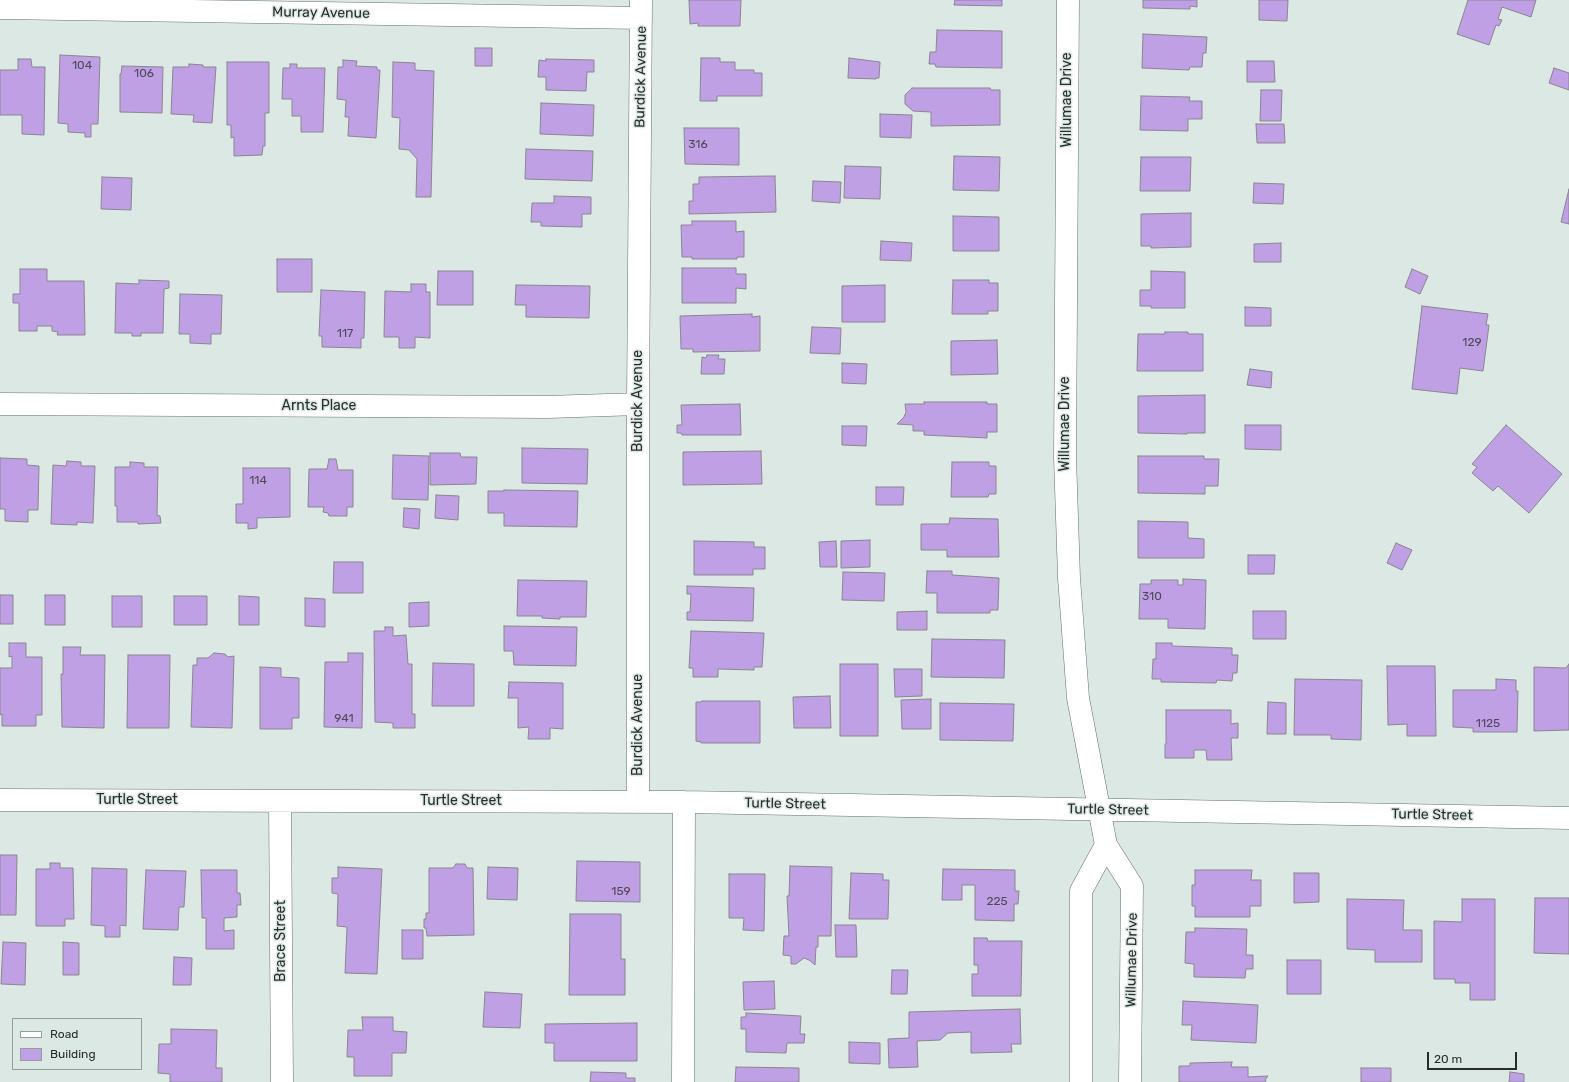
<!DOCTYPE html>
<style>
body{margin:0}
#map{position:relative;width:1569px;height:1082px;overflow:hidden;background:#dce8e3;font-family:Rubik,sans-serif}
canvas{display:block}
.legend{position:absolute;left:12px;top:1018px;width:130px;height:52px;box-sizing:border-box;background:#dce8e3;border:1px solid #949d99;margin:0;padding:5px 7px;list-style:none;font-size:12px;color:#282c2a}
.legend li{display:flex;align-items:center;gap:8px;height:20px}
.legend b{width:20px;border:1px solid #949d99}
.scale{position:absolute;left:1427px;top:1052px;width:90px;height:18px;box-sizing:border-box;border:2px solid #282c2a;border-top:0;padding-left:5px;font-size:12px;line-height:14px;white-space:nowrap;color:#282c2a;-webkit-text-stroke:3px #dce8e3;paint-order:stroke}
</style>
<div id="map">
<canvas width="1569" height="1082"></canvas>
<ul class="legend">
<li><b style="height:5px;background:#fff"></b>Road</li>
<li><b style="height:11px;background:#bfa0e4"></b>Building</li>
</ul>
<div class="scale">20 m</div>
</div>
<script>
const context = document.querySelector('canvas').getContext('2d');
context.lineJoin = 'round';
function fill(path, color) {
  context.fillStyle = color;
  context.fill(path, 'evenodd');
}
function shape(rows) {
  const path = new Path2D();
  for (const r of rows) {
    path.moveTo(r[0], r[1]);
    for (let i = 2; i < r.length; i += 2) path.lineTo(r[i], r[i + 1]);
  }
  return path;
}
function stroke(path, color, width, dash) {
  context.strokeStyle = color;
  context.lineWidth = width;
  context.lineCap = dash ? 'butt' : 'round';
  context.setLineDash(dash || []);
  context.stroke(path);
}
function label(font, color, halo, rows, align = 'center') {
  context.font = font + ' Rubik,sans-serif';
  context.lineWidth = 3;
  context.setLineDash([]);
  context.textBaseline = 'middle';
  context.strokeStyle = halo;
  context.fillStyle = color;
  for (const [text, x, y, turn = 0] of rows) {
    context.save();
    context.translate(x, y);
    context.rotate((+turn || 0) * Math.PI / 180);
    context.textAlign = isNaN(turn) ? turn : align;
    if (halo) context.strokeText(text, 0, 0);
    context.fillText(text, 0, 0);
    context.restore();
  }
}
const building = shape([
 [689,0,741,0,740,26,698,26,698,23,690,24,689,0],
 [955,0,1002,0,1002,6,954,5,955,0],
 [1143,0,1197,0,1197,7,1190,6,1190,9,1143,8,1143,0],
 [1259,0,1288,0,1287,21,1259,20,1259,0],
 [1468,0,1536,0,1531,17,1502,7,1498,19,1502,20,1499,26,1496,25,1489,45,1457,34,1468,0],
 [937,30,1002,31,1002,68,936,67,935,64,929,64,930,52,936,52,937,30],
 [1143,34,1207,37,1206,53,1203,53,1202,67,1190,67,1189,70,1142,68,1143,34],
 [475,48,492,48,492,66,475,66,475,48],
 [60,55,100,57,98,124,91,124,91,137,85,137,85,133,68,132,68,124,58,123,60,55],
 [701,58,720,58,720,62,735,62,735,70,754,70,754,73,762,73,762,96,717,96,717,101,700,101,701,58],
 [849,58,880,62,879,78,876,78,876,79,848,78,849,58],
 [18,59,31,59,32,67,45,67,44,135,22,134,22,115,0,115,0,70,18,70,18,59],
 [546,59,594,60,594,72,587,72,586,91,546,90,546,77,538,77,539,60,546,61,546,59],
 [343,60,357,61,356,66,377,67,377,70,380,70,376,138,348,136,349,117,345,117,346,100,337,99,338,67,343,67,343,60],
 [1247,61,1274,61,1275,82,1247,82,1247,61],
 [227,62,269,62,269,113,265,113,265,146,263,146,262,155,234,156,234,137,231,138,231,125,227,125,227,62],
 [393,62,415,63,415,70,434,71,431,197,416,197,417,159,409,150,399,149,400,118,392,117,393,62],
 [189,64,203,65,203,67,216,67,212,123,193,122,194,115,171,114,173,67,189,67,189,64],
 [290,64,297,64,297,68,325,68,323,132,301,132,301,116,292,116,292,99,282,99,283,68,290,68,290,64],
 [122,66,163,67,162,113,120,112,120,74,121,74,122,66],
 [1554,68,1569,73,1569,90,1549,83,1554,68],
 [912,88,990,88,991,90,1000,90,1000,125,931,126,931,112,913,111,905,104,905,95,912,88],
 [1261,90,1282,90,1281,121,1260,121,1261,90],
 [1141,96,1190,97,1189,101,1202,101,1202,119,1188,119,1188,131,1140,130,1141,96],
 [541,103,594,105,593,136,540,134,541,103],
 [880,114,912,115,911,138,880,137,880,114],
 [1256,124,1284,124,1285,143,1257,143,1256,124],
 [684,128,739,128,739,165,685,164,684,128],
 [526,149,593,151,592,181,525,179,526,149],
 [954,156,1000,157,999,191,953,190,954,156],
 [1141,157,1191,157,1190,191,1140,191,1141,157],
 [845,166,881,167,880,199,844,198,845,166],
 [775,176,776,212,689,214,689,201,693,201,693,184,699,184,699,177,775,176],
 [102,177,132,178,131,210,101,209,102,177],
 [813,181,841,182,840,203,812,201,813,181],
 [1254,183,1284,184,1283,204,1253,203,1254,183],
 [1569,189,1569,224,1561,222,1569,189],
 [554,196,591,197,591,214,582,214,582,227,541,226,541,222,531,222,532,203,554,203,554,196],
 [1191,213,1191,247,1151,248,1151,246,1141,246,1141,214,1191,213],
 [953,216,999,217,999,251,953,251,953,216],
 [692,221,736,221,736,232,744,231,744,257,737,257,737,259,692,259,692,257,682,257,681,225,692,225,692,221],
 [881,241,912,243,911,261,880,260,881,241],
 [1281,243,1281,262,1254,262,1254,244,1281,243],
 [277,259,312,259,312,292,277,292,277,259],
 [682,268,736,268,736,274,746,274,746,289,736,288,736,303,682,303,682,268],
 [20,269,47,269,47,281,84,281,85,335,57,335,58,332,52,331,52,326,37,326,37,331,19,331,19,303,13,303,13,294,20,294,20,269],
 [1412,269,1428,276,1420,294,1405,287,1412,269],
 [438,271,473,271,473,305,437,305,438,271],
 [1151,271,1185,272,1185,308,1151,308,1151,306,1140,306,1140,290,1151,290,1151,271],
 [139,280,169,281,169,288,164,289,163,333,141,333,141,336,132,336,132,333,115,333,116,283,139,284,139,280],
 [953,280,989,280,989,283,998,283,998,311,988,311,988,314,952,314,953,280],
 [411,284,426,284,426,292,430,292,430,338,415,337,415,348,399,348,399,337,384,337,385,291,411,292,411,284],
 [516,285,590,286,589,318,526,317,526,305,515,305,516,285],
 [885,285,885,322,842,322,842,286,885,285],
 [321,290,365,292,364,338,361,338,361,348,322,347,322,336,319,336,321,290],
 [180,294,222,295,221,334,211,334,211,344,190,343,190,334,179,334,180,294],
 [1422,306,1488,314,1486,325,1489,325,1483,371,1460,368,1457,394,1412,389,1422,306],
 [1245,307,1271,308,1271,326,1245,326,1245,307],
 [752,314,752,317,760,316,760,351,693,352,693,349,681,349,680,316,752,314],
 [812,327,841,328,840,354,810,353,812,327],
 [1165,332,1188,332,1188,334,1203,334,1203,371,1137,371,1138,334,1165,334,1165,332],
 [997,340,998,374,951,375,951,341,997,340],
 [707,355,719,355,718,359,725,359,724,374,701,374,702,357,706,358,707,355],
 [842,363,867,364,866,384,842,383,842,363],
 [1250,369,1272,372,1271,388,1247,385,1250,369],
 [1205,395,1205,433,1187,433,1187,434,1138,433,1138,396,1205,395],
 [924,402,987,402,987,404,997,404,997,432,987,432,987,438,924,435,924,431,913,431,913,425,897,424,904,417,906,412,905,404,925,404,924,402],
 [740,404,741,435,682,435,681,433,677,433,677,425,682,425,681,405,740,404],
 [1245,425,1281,425,1281,450,1245,449,1245,425],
 [1506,425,1562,474,1529,513,1498,486,1493,491,1472,473,1477,467,1472,464,1506,425],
 [842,426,867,426,866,446,842,445,842,426],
 [522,448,588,449,587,484,522,483,522,448],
 [761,451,762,484,683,485,683,452,761,451],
 [430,453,460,453,461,457,477,457,476,484,430,485,430,453],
 [393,455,429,456,428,500,392,499,393,455],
 [1138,456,1204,456,1204,459,1219,459,1218,486,1205,486,1205,494,1138,493,1138,456],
 [0,458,27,459,27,465,39,466,38,510,28,510,28,522,5,521,5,509,0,509,0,458],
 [329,459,336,459,338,470,353,470,353,507,347,507,347,516,329,516,328,513,323,512,324,507,308,507,309,469,327,469,329,459],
 [67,461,81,462,81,466,95,466,93,523,77,522,77,525,51,524,53,465,66,466,67,461],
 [130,462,144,463,144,467,158,467,157,515,160,516,161,523,138,524,138,522,117,522,117,506,115,506,115,467,130,467,130,462],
 [952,462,989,462,989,466,996,466,996,494,989,494,988,497,951,497,952,462],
 [243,468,290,468,290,517,257,518,257,528,248,529,248,523,236,523,236,504,243,504,243,468],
 [876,487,904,487,903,505,876,505,876,487],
 [504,490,578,491,577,527,504,526,504,513,488,513,488,491,504,491,504,490],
 [436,495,459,496,458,520,435,518,436,495],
 [404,508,420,509,419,529,403,527,404,508],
 [950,518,998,519,999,557,947,557,947,550,921,550,921,524,949,524,950,518],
 [1138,521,1188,522,1188,538,1204,539,1204,558,1138,558,1138,521],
 [870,540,870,567,841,568,841,541,870,540],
 [694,541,754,542,754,547,765,547,765,569,753,569,753,575,694,575,694,541],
 [836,541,837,567,820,567,819,542,836,541],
 [1396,543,1412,550,1402,570,1387,563,1396,543],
 [1248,555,1275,555,1274,574,1248,574,1248,555],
 [334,562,363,562,363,593,333,593,334,562],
 [927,571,952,571,952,575,999,578,998,610,990,610,990,613,937,613,937,593,926,593,927,571],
 [843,572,885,573,884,601,842,600,843,572],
 [1183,579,1206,580,1205,629,1168,628,1168,619,1139,619,1140,584,1151,584,1151,580,1178,580,1178,585,1183,585,1183,579],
 [518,580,587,581,586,617,560,617,560,619,542,618,542,616,517,616,518,580],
 [687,586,754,588,753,621,687,620,687,612,690,612,691,594,687,594,687,586],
 [0,595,13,595,13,624,0,624,0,595],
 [45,595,65,595,65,625,45,625,45,595],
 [112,596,142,596,142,627,112,627,112,596],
 [174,596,207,596,207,625,174,625,174,596],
 [239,596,259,597,259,625,239,625,239,596],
 [305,598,325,599,325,627,305,626,305,598],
 [429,602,429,626,409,627,409,603,429,602],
 [927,611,927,630,897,630,897,612,927,611],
 [1253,611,1286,611,1286,639,1253,639,1253,611],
 [504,626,577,627,576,666,514,665,513,651,504,651,504,626],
 [385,627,393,627,393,636,406,635,408,664,412,664,412,714,415,714,415,728,393,728,393,723,375,722,374,631,385,631,385,627],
 [691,631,764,633,762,667,754,667,754,670,718,669,718,677,693,677,693,668,689,668,691,631],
 [932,639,1005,640,1004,678,931,677,932,639],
 [9,643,26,643,26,657,42,657,42,715,36,715,36,726,2,726,2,714,0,715,0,668,12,668,12,656,9,657,9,643],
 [1156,643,1172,643,1172,646,1232,648,1232,655,1238,655,1237,673,1233,673,1232,681,1217,680,1216,683,1161,682,1161,679,1152,679,1153,659,1156,659,1156,643],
 [63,647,81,647,80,655,105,655,104,728,62,727,61,674,63,674,63,647],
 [214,653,225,654,228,657,234,656,232,728,191,727,193,665,197,665,197,658,208,658,214,653],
 [348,653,363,653,362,728,324,727,325,662,348,662,348,653],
 [128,655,170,655,169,728,127,728,128,655],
 [433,663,474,664,474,706,432,706,433,663],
 [840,664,878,664,878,736,840,736,840,664],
 [1569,664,1569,730,1534,731,1534,667,1566,668,1569,664],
 [1387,666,1435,666,1436,736,1407,736,1407,724,1388,725,1387,666],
 [260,667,281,668,281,677,299,678,299,718,292,718,292,729,260,729,260,667],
 [894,669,922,669,922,696,895,697,894,669],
 [1295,679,1362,680,1361,740,1331,739,1331,735,1294,735,1295,679],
 [1496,679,1516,680,1516,691,1518,691,1517,732,1473,732,1473,728,1453,727,1453,690,1496,690,1496,679],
 [509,682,563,683,563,729,550,728,550,739,528,739,529,727,518,728,518,698,508,698,509,682],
 [830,696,831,728,794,728,793,697,830,696],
 [931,699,931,729,902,729,901,700,931,699],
 [702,701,760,701,760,743,701,743,701,742,696,741,696,702,701,702,702,701],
 [1268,702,1286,703,1286,734,1267,734,1268,702],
 [940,703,1014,704,1013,741,940,740,940,703],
 [1166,710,1231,710,1231,724,1238,723,1238,738,1231,738,1232,760,1207,760,1206,750,1194,750,1194,758,1165,758,1165,744,1166,744,1166,710],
 [0,855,17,855,16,915,0,915,0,855],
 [577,861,640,862,640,902,576,901,577,861],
 [50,863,60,863,60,868,73,868,74,919,65,919,65,926,36,926,36,869,50,869,50,863],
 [456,864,465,864,467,868,473,868,474,935,427,936,426,928,424,928,424,919,426,919,426,913,429,913,429,868,453,868,456,864],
 [790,866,832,867,831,936,818,936,818,947,816,947,815,965,809,960,804,958,796,964,791,964,791,956,783,955,784,936,789,936,787,896,789,896,790,866],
 [338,867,382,869,377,974,345,973,347,927,337,926,338,894,332,893,332,878,338,878,338,867],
 [488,867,518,868,517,900,487,899,488,867],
 [92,868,127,869,126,926,120,925,120,937,105,937,105,926,91,925,92,868],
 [943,869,1015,870,1015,891,1019,891,1018,904,1014,904,1014,921,975,920,975,885,962,885,962,900,942,900,943,869],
 [146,870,186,871,184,907,179,907,178,930,143,929,146,870],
 [201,870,237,870,237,893,240,893,241,905,237,905,237,917,224,918,224,931,234,930,234,949,206,949,206,918,202,918,201,870],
 [1195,870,1252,870,1251,880,1261,880,1261,906,1250,906,1250,917,1195,917,1195,906,1192,906,1192,885,1195,885,1195,870],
 [851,873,883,874,883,880,889,880,888,919,849,919,851,873],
 [1294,873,1319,873,1319,902,1294,903,1294,873],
 [729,874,765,874,764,931,743,930,744,918,729,918,729,874],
 [1535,898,1569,898,1569,954,1534,953,1535,898],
 [1347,899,1404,900,1403,930,1422,930,1422,962,1375,962,1375,950,1347,949,1347,899],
 [1462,899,1495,899,1495,1000,1470,1000,1470,983,1455,983,1455,979,1434,979,1434,921,1462,922,1462,899],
 [570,914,621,914,621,959,625,959,625,995,569,995,570,914],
 [835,925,856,925,857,957,836,957,835,925],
 [1195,928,1247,929,1246,955,1253,955,1253,969,1246,969,1245,978,1194,977,1194,964,1185,963,1186,932,1195,932,1195,928],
 [402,930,423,930,423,959,402,959,402,930],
 [974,938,987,938,988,941,1022,941,1021,996,972,996,972,974,978,974,978,965,974,965,974,938],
 [3,942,26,943,25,985,1,984,3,942],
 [63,942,79,943,79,975,63,975,63,942],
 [174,957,192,958,191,985,173,985,174,957],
 [1287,960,1321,960,1321,994,1287,994,1287,960],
 [892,970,908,970,907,994,891,994,892,970],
 [774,981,775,1009,744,1010,743,982,774,981],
 [485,992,522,994,520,1028,483,1027,485,992],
 [1183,1001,1258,1005,1256,1043,1191,1040,1192,1025,1182,1025,1183,1001],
 [1020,1009,1021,1044,1011,1044,1012,1052,971,1053,971,1032,948,1033,940,1040,917,1041,918,1067,889,1068,888,1039,909,1038,909,1012,1020,1009],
 [746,1013,801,1016,800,1034,805,1034,804,1043,787,1043,786,1053,746,1052,746,1029,741,1029,741,1017,746,1017,746,1013],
 [362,1017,393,1017,393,1031,407,1032,406,1053,392,1053,392,1076,354,1076,354,1057,347,1057,348,1030,363,1030,362,1017],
 [637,1023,637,1061,554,1061,554,1043,545,1043,545,1024,637,1023],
 [171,1029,217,1030,216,1068,222,1068,222,1082,170,1082,170,1074,158,1073,159,1044,171,1044,171,1029],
 [849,1042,880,1043,880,1064,849,1063,849,1042],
 [1232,1062,1231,1067,1248,1067,1248,1077,1268,1076,1265,1080,1266,1082,1179,1082,1179,1066,1190,1066,1190,1063,1232,1062],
 [736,1067,799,1068,799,1082,735,1082,736,1067],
 [1361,1068,1391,1068,1391,1082,1361,1082,1361,1068],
 [591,1072,626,1073,626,1078,635,1078,635,1082,590,1082,591,1072],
 [1510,1072,1524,1074,1524,1082,1509,1082,1510,1072]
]);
const minor = shape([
 [1068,0,1065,457,1069,578,1078,698,1106,845,1132,886,1130,1082],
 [0,8,641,18],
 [0,404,548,407,638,404],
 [0,800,684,802,1569,818],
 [280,801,282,1082],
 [638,802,638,404,641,0],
 [683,1082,684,802],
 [1081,1082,1081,891,1106,845]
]);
const numberNames = [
 ["104",82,66],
 ["106",144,74],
 ["316",698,145],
 ["117",345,334],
 ["129",1472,343],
 ["114",258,481],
 ["310",1152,597],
 ["941",344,719],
 ["1125",1488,724],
 ["159",621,892],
 ["225",997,902]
];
const streetNames = [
 ["Murray Avenue",321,13,1],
 ["Burdick Avenue",641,77,-89],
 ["Willumae Drive",1067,100,-90],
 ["Burdick Avenue",638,401,-90],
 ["Arnts Place",319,406],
 ["Willumae Drive",1065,424,-90],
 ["Burdick Avenue",638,725,-90],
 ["Turtle Street",137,800],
 ["Turtle Street",461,801],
 ["Turtle Street",785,804,1],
 ["Turtle Street",1108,810,1],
 ["Turtle Street",1432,815,1],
 ["Brace Street",281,941,-90],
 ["Willumae Drive",1132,960,-89]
];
fill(building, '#bfa0e4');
stroke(building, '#8a868f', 1);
stroke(minor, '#66716d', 23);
stroke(minor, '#fff', 22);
label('12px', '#4e4958', null, numberNames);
label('14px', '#282c2a', '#dce8e3', streetNames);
</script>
